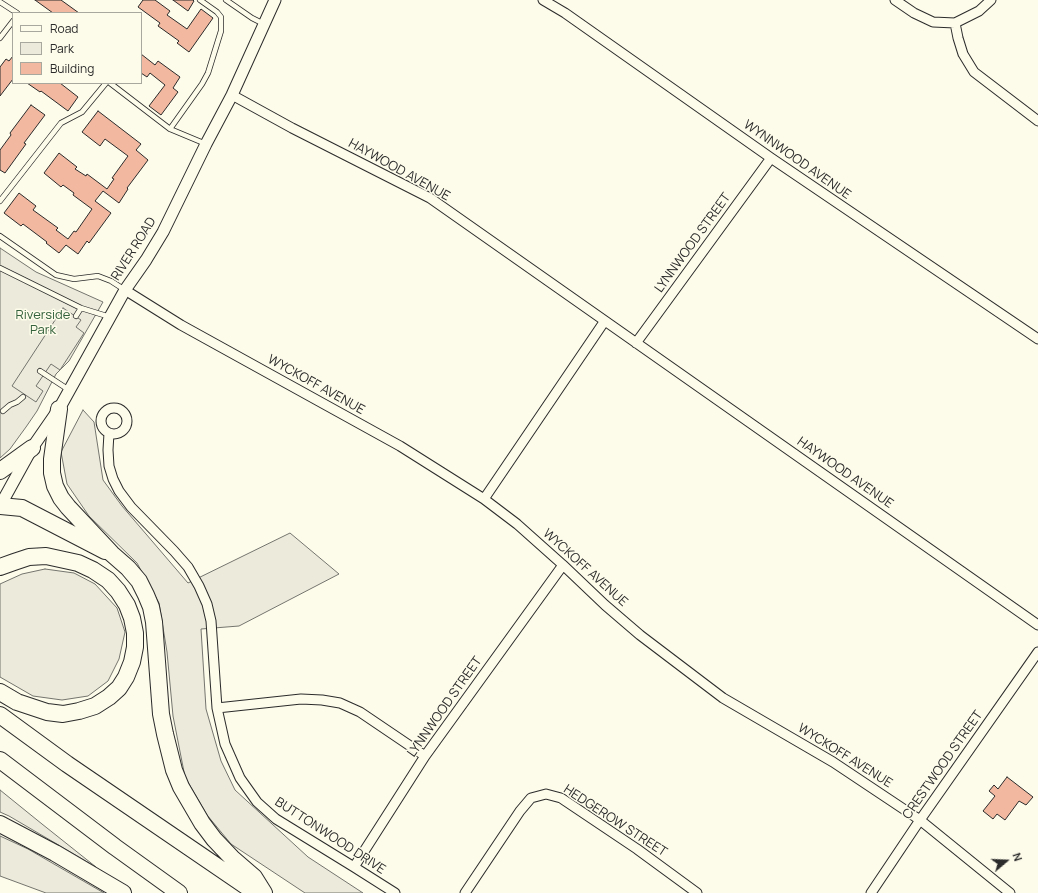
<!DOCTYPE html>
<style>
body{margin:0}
#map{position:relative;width:1038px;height:893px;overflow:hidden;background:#fdfbea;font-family:Manrope,sans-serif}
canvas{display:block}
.legend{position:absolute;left:12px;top:12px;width:130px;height:72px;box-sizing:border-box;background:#fdfbea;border:1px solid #a9a89e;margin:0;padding:5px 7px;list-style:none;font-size:12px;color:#2b2b2b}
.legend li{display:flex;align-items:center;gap:8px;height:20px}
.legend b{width:20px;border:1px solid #a9a89e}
.north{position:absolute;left:986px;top:841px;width:40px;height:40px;-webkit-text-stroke:3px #fdfbea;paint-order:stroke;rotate:71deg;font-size:11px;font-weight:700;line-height:16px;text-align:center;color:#2b2b2b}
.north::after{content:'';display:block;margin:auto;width:14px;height:18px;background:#2b2b2b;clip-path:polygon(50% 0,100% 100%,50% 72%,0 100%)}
</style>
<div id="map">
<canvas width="1038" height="893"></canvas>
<ul class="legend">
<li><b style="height:5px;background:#fdfbea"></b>Road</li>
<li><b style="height:11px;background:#ecebdb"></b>Park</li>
<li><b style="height:11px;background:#f2b8a0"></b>Building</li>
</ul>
<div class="north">N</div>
</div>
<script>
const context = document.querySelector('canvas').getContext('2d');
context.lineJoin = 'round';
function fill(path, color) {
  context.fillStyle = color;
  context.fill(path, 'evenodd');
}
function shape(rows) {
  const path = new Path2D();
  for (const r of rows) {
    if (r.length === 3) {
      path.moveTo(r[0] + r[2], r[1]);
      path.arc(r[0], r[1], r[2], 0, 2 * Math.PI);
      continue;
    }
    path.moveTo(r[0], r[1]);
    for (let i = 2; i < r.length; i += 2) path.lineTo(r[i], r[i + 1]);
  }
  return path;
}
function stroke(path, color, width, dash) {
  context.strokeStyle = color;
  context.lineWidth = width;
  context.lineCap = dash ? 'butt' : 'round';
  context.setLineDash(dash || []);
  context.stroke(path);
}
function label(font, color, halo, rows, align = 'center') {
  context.font = font + ' Manrope,sans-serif';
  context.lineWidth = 3;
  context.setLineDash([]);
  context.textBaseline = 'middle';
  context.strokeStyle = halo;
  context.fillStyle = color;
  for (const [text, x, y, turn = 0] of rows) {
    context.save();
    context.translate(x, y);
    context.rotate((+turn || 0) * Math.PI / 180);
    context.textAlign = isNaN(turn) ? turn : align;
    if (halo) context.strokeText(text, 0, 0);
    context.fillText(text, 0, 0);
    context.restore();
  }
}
const green = shape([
 [0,248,36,272,103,302,69,361,56,374,37,411,26,427,10,449,0,458,0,248],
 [83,410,94,422,103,480,122,506,188,583,290,533,339,574,239,626,201,629,206,709,221,761,235,790,308,857,363,893,305,893,231,844,207,815,185,777,173,716,167,652,159,603,137,563,89,516,67,484,61,452,83,410],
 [45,569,74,573,95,584,117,608,125,632,119,659,108,681,88,696,62,700,33,696,0,677,0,584,22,574,45,569],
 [0,790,42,824,96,867,9,816,0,812,0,790],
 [0,836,28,849,104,893,46,893,0,876,0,836]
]);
const parking = shape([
 [63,308,81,320,76,327,84,333,60,370,51,364,36,386,43,391,36,402,12,386,63,308]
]);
const building = shape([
 [35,0,61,0,79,13,53,13,35,0],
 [143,0,155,0,170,11,167,15,187,29,201,9,213,18,189,52,177,43,179,41,158,26,160,23,138,7,143,0],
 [173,0,193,0,194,1,188,11,173,0],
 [141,54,155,65,158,61,180,77,173,88,178,92,161,115,149,106,165,85,150,73,147,77,141,73,141,54],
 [13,56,13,79,0,96,0,67,6,59,9,61,13,56],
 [27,83,60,83,78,97,68,111,41,91,40,92,27,83],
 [31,105,45,115,24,143,26,144,5,173,0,170,0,150,11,135,10,133,31,105],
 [98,111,141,144,136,150,148,160,127,188,128,189,119,203,103,191,95,201,111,213,89,243,87,241,78,254,66,245,59,253,46,243,47,242,23,224,21,226,4,213,19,193,36,206,33,210,58,228,56,230,68,239,74,231,76,232,92,209,73,195,74,193,63,185,61,187,44,173,59,153,77,167,75,169,86,176,87,174,107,189,114,179,112,178,128,156,105,139,100,146,82,132,98,111],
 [1007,777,1033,797,1026,805,1019,801,1005,820,997,814,993,819,983,811,995,796,989,791,994,785,998,789,1007,777]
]);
const service = shape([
 [226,0,252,18,264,24],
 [0,2,17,13],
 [0,38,13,21],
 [110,83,170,129,206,144],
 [170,129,202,84,208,73,221,31,221,17,217,12,200,0],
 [0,201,61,123,82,112,106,83],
 [0,236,56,275,74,279,98,276,111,281,125,290],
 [0,268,81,308,110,317],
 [76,316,81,308],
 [40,371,69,390],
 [3,411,10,405,17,402,23,397]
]);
const minor = shape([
 [543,0,565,13,771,158,1038,339],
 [895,0,914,13,933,22,955,23,979,11,991,0],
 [955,23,958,38,963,54,974,72,1038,121],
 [232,95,292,128,430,198,1038,625],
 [125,290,181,325,400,446,484,499,517,524,563,565,605,605,640,635,723,698,833,762,920,820,1010,893],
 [636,343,771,158],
 [114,421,13],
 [109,433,108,450,109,466,113,479,119,491,131,507,174,551,188,567,199,586,207,604,211,621,217,708,225,744,240,778,257,802,276,819,354,867,395,893],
 [484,499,604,322],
 [217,708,301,699,322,700,340,703,360,712,425,756],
 [354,867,425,756,563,565],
 [465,893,520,811,531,798,546,794,561,798,637,849,697,893],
 [871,893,920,820,1038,652]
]);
const tertiary = shape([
 [0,506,32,448,59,409,125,290,146,260,163,232,206,144,232,95,275,0]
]);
const motorway = shape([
 [59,409,52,459,52,473,55,486,61,498,68,507,112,554,128,568,139,581,146,595,151,607,154,622,161,714,165,734,174,770,181,787,202,823,214,839,232,858,254,877,264,893],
 [0,471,32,448],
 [0,506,22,508,105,551],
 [0,567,14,562,29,557,46,556,78,563,93,570,108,580,118,591,127,605,132,618,135,633,135,647,132,662,126,677,119,688,109,697,95,706,79,711,63,714,47,712,17,702,0,692],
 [0,715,67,764,256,893],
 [0,760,115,847,179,893],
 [0,824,55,853,123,893]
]);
const streetNames = [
 ["WYNNWOOD AVENUE",797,160,35],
 ["HAYWOOD AVENUE",399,170,29],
 ["LYNNWOOD STREET",693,243,-54],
 ["RIVER ROAD",134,249,-58],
 ["WYCKOFF AVENUE",316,385,29],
 ["HAYWOOD AVENUE",845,473,35],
 ["WYCKOFF AVENUE",585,568,42],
 ["LYNNWOOD STREET",445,707,-55],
 ["WYCKOFF AVENUE",845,756,32],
 ["CRESTWOOD STREET",943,765,-55],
 ["HEDGEROW STREET",615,821,33],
 ["BUTTONWOOD DRIVE",330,836,33]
];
const parkNames = [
 ["Riverside",43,315],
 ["Park",43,330]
];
fill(green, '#ecebdb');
stroke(green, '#74746e', 1);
fill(parking, '#eceadb');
stroke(parking, '#74746e', 1);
fill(building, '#f2b8a0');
stroke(building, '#2b2b2b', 1);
stroke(service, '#2b2b2b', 6);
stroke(minor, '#2b2b2b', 11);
stroke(tertiary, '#2b2b2b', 13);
stroke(motorway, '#2b2b2b', 18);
stroke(service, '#fdfbea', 4.5);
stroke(minor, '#fdfbea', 9);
stroke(tertiary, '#fdfbea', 11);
stroke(motorway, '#fdfbea', 16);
label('13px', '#2b2b2b', '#fdfbea', streetNames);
label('13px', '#34623c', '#fdfbea', parkNames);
</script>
